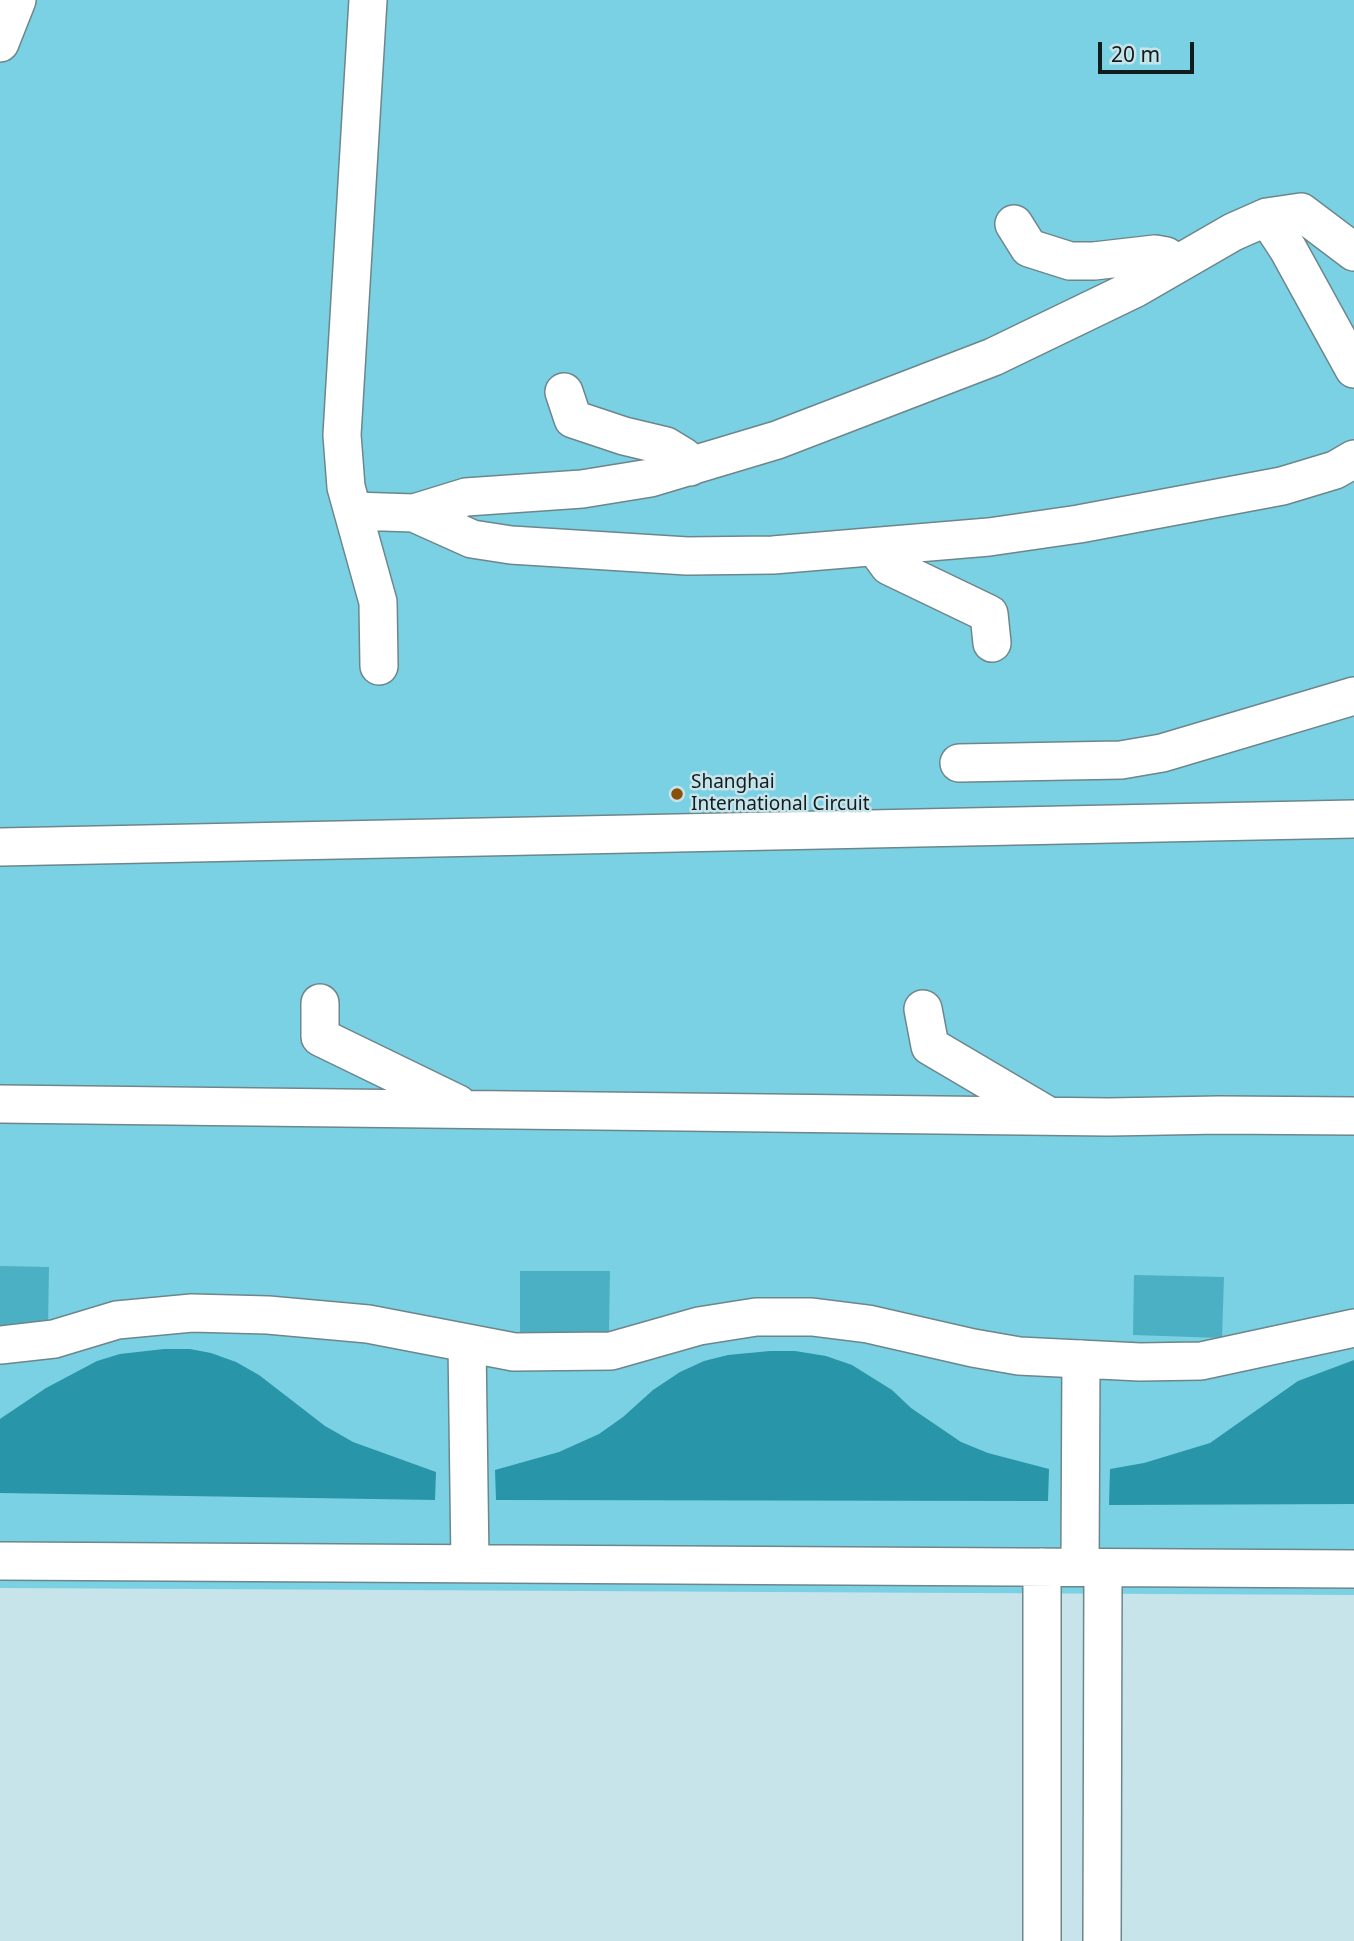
<!DOCTYPE html>
<style>
body{margin:0}
#map{position:relative;width:1354px;height:1941px;overflow:hidden;background:#c8e4eb;font-family:"Noto Sans",sans-serif}
canvas{display:block}
.scale{position:absolute;left:1098px;top:42px;width:96px;height:32px;box-sizing:border-box;border:4px solid #111c1e;border-top:0;padding-left:9px;font-size:21px;line-height:24px;white-space:nowrap;color:#111c1e;-webkit-text-stroke:5px #c8e4eb;paint-order:stroke}
</style>
<div id="map">
<canvas width="1354" height="1941"></canvas>
<div class="scale">20 m</div>
</div>
<script>
const context = document.querySelector('canvas').getContext('2d');
context.lineJoin = 'round';
function fill(path, color) {
  context.fillStyle = color;
  context.fill(path, 'evenodd');
}
function shape(rows) {
  const path = new Path2D();
  for (const r of rows) {
    path.moveTo(r[0], r[1]);
    for (let i = 2; i < r.length; i += 2) path.lineTo(r[i], r[i + 1]);
  }
  return path;
}
function stroke(path, color, width, dash) {
  context.strokeStyle = color;
  context.lineWidth = width;
  context.lineCap = dash ? 'butt' : 'round';
  context.setLineDash(dash || []);
  context.stroke(path);
}
function label(font, color, halo, rows, align = 'center') {
  context.font = font + ' "Noto Sans",sans-serif';
  context.lineWidth = 5;
  context.setLineDash([]);
  context.textBaseline = 'middle';
  context.strokeStyle = halo;
  context.fillStyle = color;
  for (const [text, x, y, turn = 0] of rows) {
    context.save();
    context.translate(x, y);
    context.rotate((+turn || 0) * Math.PI / 180);
    context.textAlign = isNaN(turn) ? turn : align;
    if (halo) context.strokeText(text, 0, 0);
    context.fillText(text, 0, 0);
    context.restore();
  }
}
const green = shape([
 [0,0,1354,0,1354,1595,0,1588]
]);
const water = shape([
 [164,1349,190,1349,211,1353,236,1362,259,1375,325,1426,353,1442,436,1472,435,1500,0,1493,0,1419,46,1388,97,1361,120,1354],
 [770,1351,795,1351,826,1356,852,1365,892,1390,911,1408,961,1442,988,1453,1049,1469,1048,1501,496,1500,495,1470,559,1452,599,1434,623,1417,653,1390,680,1372,704,1361,728,1355],
 [1354,1360,1354,1504,1109,1505,1110,1469,1144,1463,1210,1443,1298,1381]
]);
const building = shape([
 [0,1266,49,1267,48,1328,0,1327],
 [520,1271,610,1271,609,1332,520,1332],
 [1134,1275,1224,1277,1222,1338,1133,1335]
]);
const minor = shape([
 [368,0,342,435,346,487,378,602,379,666],
 [0,43,17,0],
 [1267,217,1288,249,1354,369],
 [1014,224,1029,248,1070,261,1094,261,1155,254,1166,256,1177,264],
 [564,392,573,419,624,436,666,446,684,457,690,467],
 [353,511,414,513,472,539,511,545,687,556,773,555,989,537,1079,524,1282,486,1335,470,1354,459],
 [414,513,466,497,582,489,650,478,777,440,993,357,1136,288,1233,232,1267,217,1301,212,1354,252],
 [879,547,881,555,889,566,989,614,992,643],
 [959,763,1121,760,1162,753,1354,696],
 [0,847,1354,819],
 [320,1003,320,1037,458,1104],
 [923,1009,930,1046,1047,1115],
 [0,1104,1109,1117,1220,1115,1354,1116],
 [467,1343,470,1563],
 [0,1345,54,1339,117,1320,192,1313,268,1315,368,1324,514,1352,611,1351,699,1326,756,1317,812,1317,868,1324,973,1348,1019,1356,1140,1362,1201,1361,1354,1328],
 [0,1561,1354,1569],
 [1042,1567,1042,1941],
 [1080,1567,1081,1359],
 [1102,1941,1103,1568]
]);
const markers = [
 [677,794,7,"#8a5009"]
];
const poiNames = [
 ["Shanghai",691,783],
 ["International Circuit",691,805]
];
fill(green, '#7ad1e3');
fill(water, '#2995a8');
fill(building, '#4bb0c3');
stroke(minor, '#6c868c', 40);
stroke(minor, '#fff', 37);
for (const [x, y, r, color] of markers) {
  const dot = new Path2D();
  dot.arc(x, y, r, 0, 2 * Math.PI);
  context.fillStyle = color;
  context.fill(dot);
  stroke(dot, '#c8e4eb', 2.5);
}
label('19px', '#111c1e', '#c8e4eb', poiNames, 'left');
</script>
